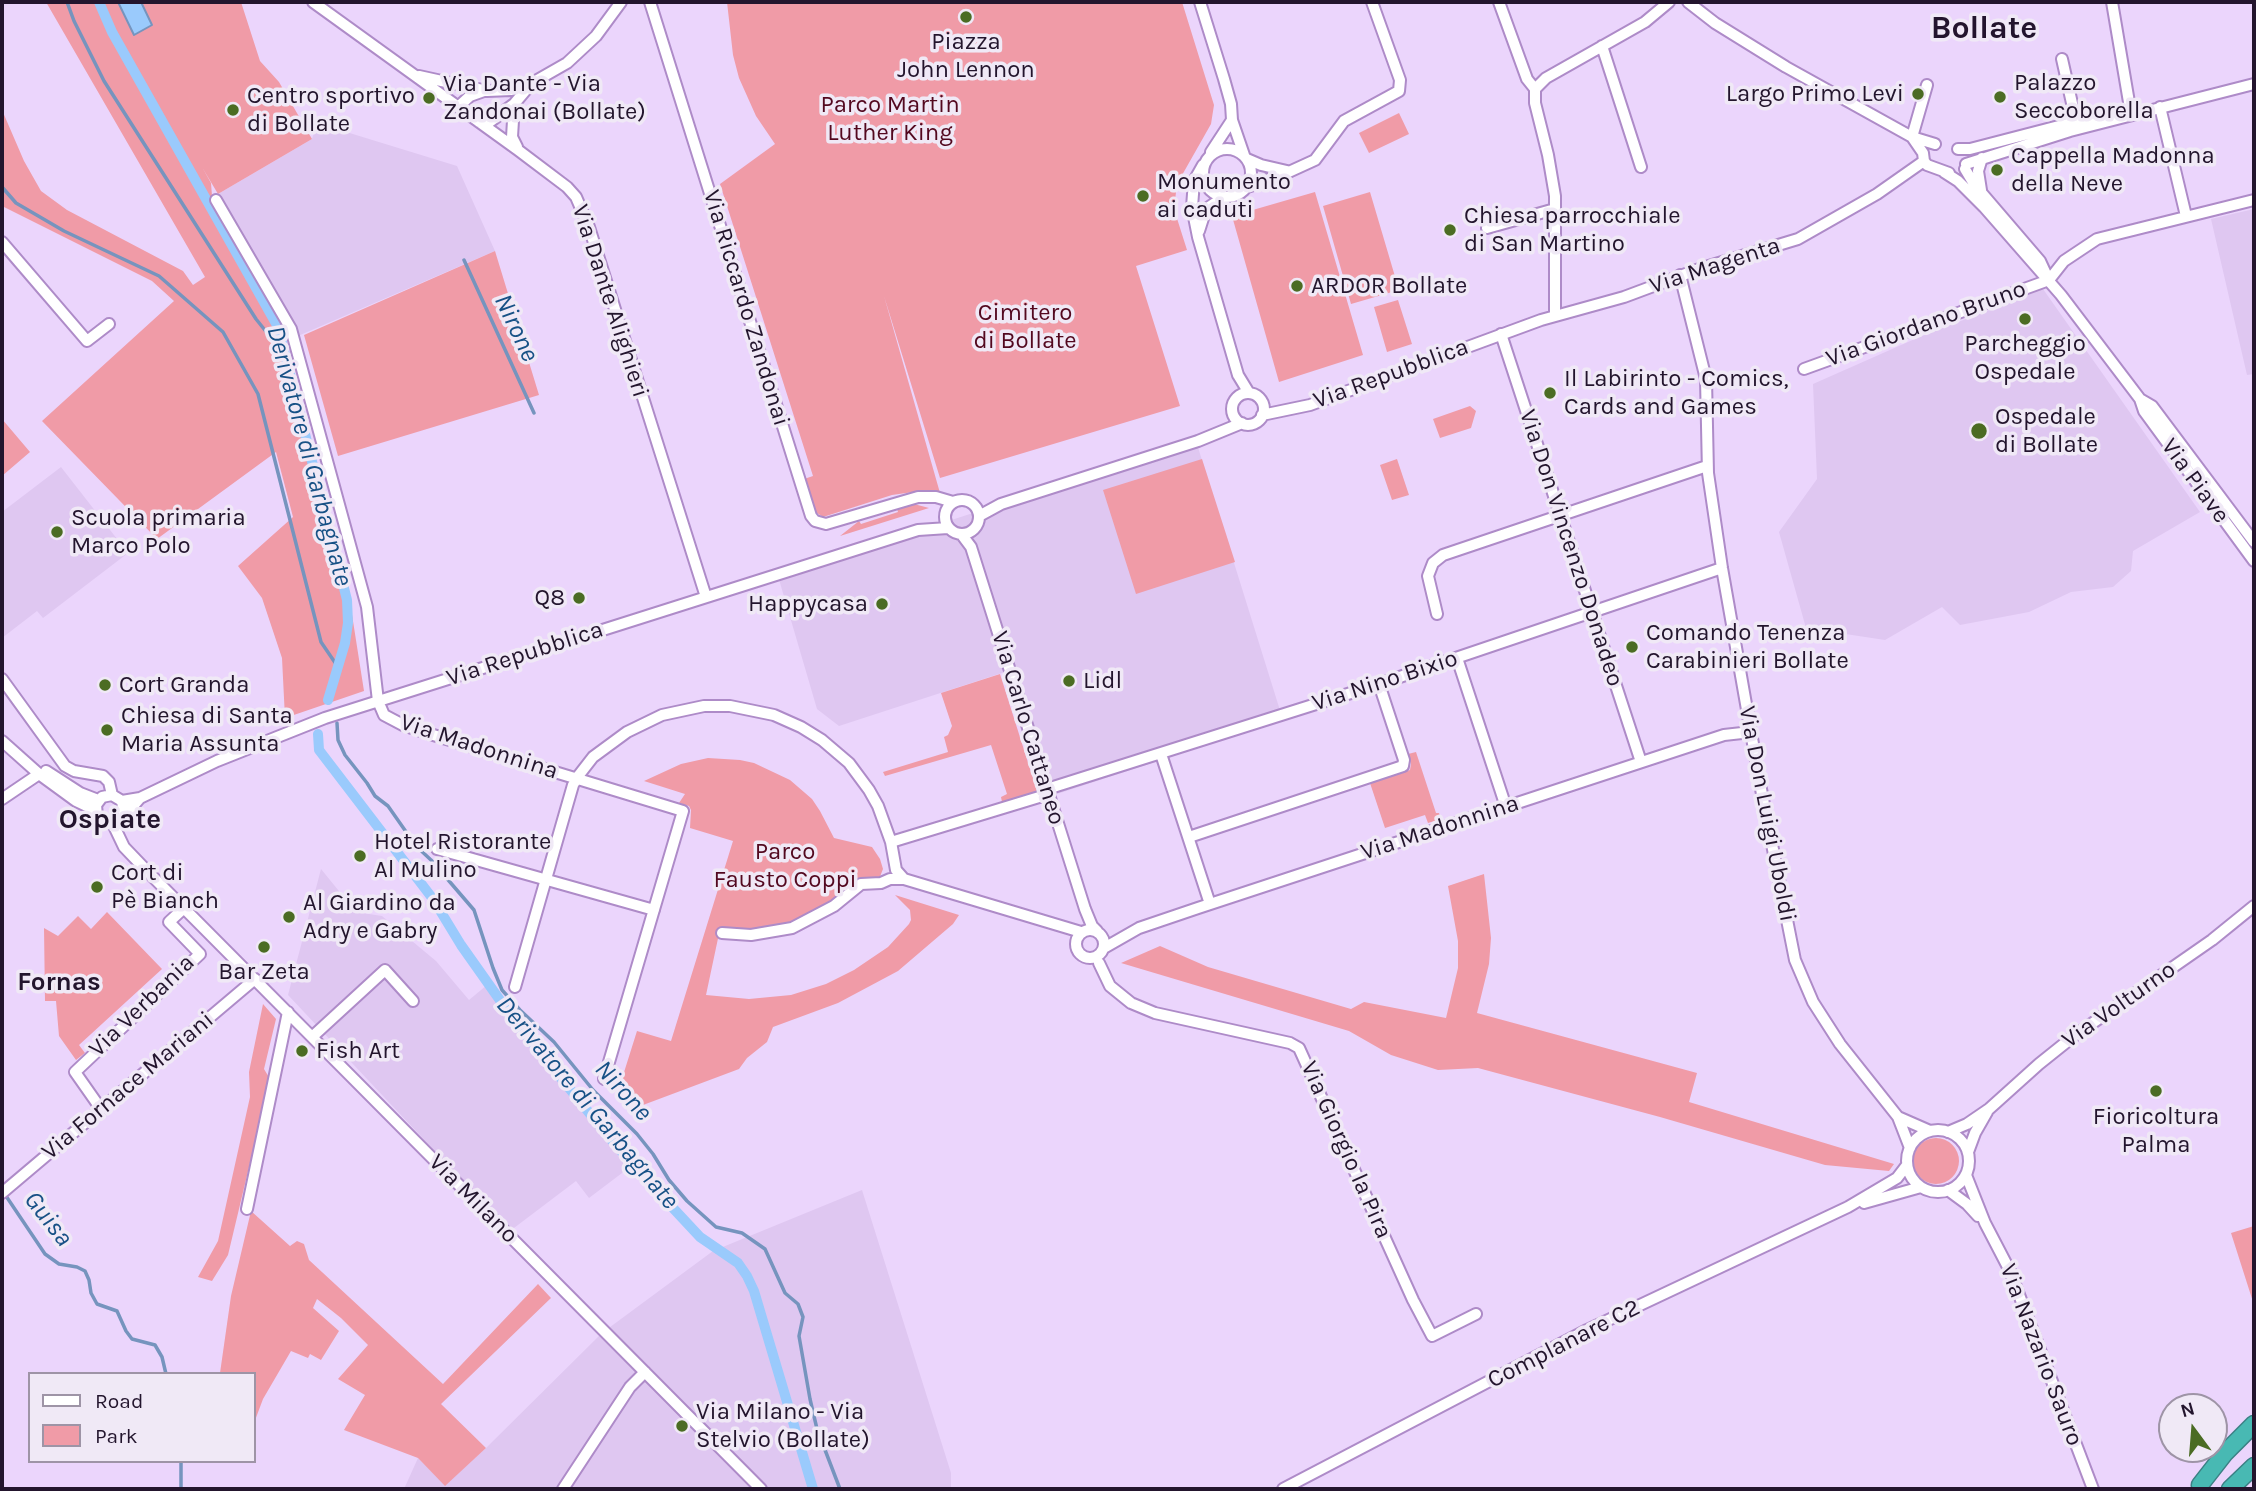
<!DOCTYPE html>
<meta charset="utf-8">
<style>
body{margin:0}
#map{position:relative;width:2256px;height:1491px;overflow:hidden;background:#ebd5fc;font-family:Karla,sans-serif}
canvas{display:block}
.frame{position:absolute;inset:0;border:4px solid #23152d;pointer-events:none}
.legend{position:absolute;left:28px;top:1372px;width:228px;height:91px;box-sizing:border-box;background:#f0e9f6;border:2px solid #9e94a6;margin:0;padding:9px 12px;list-style:none;font-size:21px;color:#23152d}
.legend li{display:flex;align-items:center;gap:14px;height:35px}
.legend b{width:35px;border:2px solid #9e94a6}
.north{position:absolute;left:2158px;top:1393px;width:70px;height:70px;box-sizing:border-box;background:#f0e9f6;border:2px solid #9e94a6;border-radius:50%;rotate:344deg;font-size:19px;font-weight:700;line-height:28px;text-align:center;color:#23152d}
.north::after{content:'';display:block;margin:auto;width:24px;height:32px;background:#4b6c23;clip-path:polygon(50% 0,100% 100%,50% 72%,0 100%)}
</style>
<div id="map">
<canvas width="2256" height="1491"></canvas>
<div class="frame"></div>
<ul class="legend">
<li><b style="height:9px;background:#fff"></b>Road</li>
<li><b style="height:19px;background:#f09ba7"></b>Park</li>
</ul>
<div class="north">N</div>
</div>
<script>
const context = document.querySelector('canvas').getContext('2d');
context.lineJoin = 'round';
function fill(path, color) {
  context.fillStyle = color;
  context.fill(path, 'evenodd');
}
function shape(rows) {
  const path = new Path2D();
  for (const r of rows) {
    if (r.length === 3) {
      path.moveTo(r[0] + r[2], r[1]);
      path.arc(r[0], r[1], r[2], 0, 2 * Math.PI);
      continue;
    }
    path.moveTo(r[0], r[1]);
    for (let i = 2; i < r.length; i += 2) path.lineTo(r[i], r[i + 1]);
  }
  return path;
}
function stroke(path, color, width, dash) {
  context.strokeStyle = color;
  context.lineWidth = width;
  context.lineCap = dash ? 'butt' : 'round';
  context.setLineDash(dash || []);
  context.stroke(path);
}
function label(font, color, halo, rows, align = 'center') {
  context.font = font + ' Karla,sans-serif';
  context.lineWidth = 7;
  context.setLineDash([]);
  context.textBaseline = 'middle';
  context.strokeStyle = halo;
  context.fillStyle = color;
  for (const [text, x, y, turn = 0] of rows) {
    context.save();
    context.translate(x, y);
    context.rotate((+turn || 0) * Math.PI / 180);
    context.textAlign = isNaN(turn) ? turn : align;
    if (halo) context.strokeText(text, 0, 0);
    context.fillText(text, 0, 0);
    context.restore();
  }
}
const built = shape([
 [317,123,457,166,495,251,284,342,280,326,213,209,218,194,312,139],
 [2254,209,2254,374,2247,375,2211,219],
 [2043,289,2200,512,2133,551,2131,571,2113,587,2071,592,2029,612,1960,625,1942,607,1885,640,1806,628,1779,532,1817,479,1813,384,1917,338],
 [1196,441,1283,720,1048,797,1008,671,839,726,817,709,778,576],
 [61,467,128,553,43,618,37,611,2,638,2,512],
 [321,869,356,912,382,916,436,961,469,1000,487,985,511,1020,630,1167,589,1198,576,1181,510,1231,288,995],
 [862,1190,951,1473,951,1489,404,1489,418,1458,445,1485,486,1448,602,1333,713,1251]
]);
const green = shape([
 [46,2,241,2,260,61,279,82,312,139,218,194,202,167,211,183,213,209,280,326,347,583,364,691,285,718,282,658,262,598,238,566,293,517,276,452,157,539,42,421,174,301,152,281,2,206,2,110,24,161,41,191,67,210,183,271,193,285,205,277],
 [727,2,1182,2,1214,105,1211,124,1177,184,1174,209,1187,250,1136,266,1180,406,940,478,884,296,940,493,920,491,892,495,823,517,814,511,804,479,813,476,720,184,775,144,756,116,739,78,733,55],
 [1399,113,1409,134,1369,153,1359,133],
 [1315,192,1363,355,1279,382,1232,216],
 [1370,192,1399,290,1351,304,1323,206],
 [495,251,539,395,338,456,304,335],
 [1398,300,1412,344,1387,352,1374,307],
 [1470,406,1476,411,1471,428,1440,438,1433,419],
 [2,419,30,452,2,476],
 [1202,459,1235,562,1136,594,1103,490],
 [1397,459,1409,495,1392,500,1380,465],
 [914,504,929,508,840,536,859,521,861,524,898,512,897,509],
 [1000,674,1037,791,1002,802,1001,797,1007,794,991,745,885,776,883,772,948,752,944,737,948,735,952,726,941,693],
 [1416,752,1436,813,1439,813,1441,819,1428,823,1425,815,1385,828,1370,783,1410,770,1411,764,1408,754],
 [708,758,740,760,754,763,790,780,812,799,820,811,834,838,872,847,880,859,883,869,879,879,861,879,812,916,764,931,720,929,706,995,749,999,791,995,826,984,854,970,888,947,909,924,911,920,910,910,895,895,959,915,953,924,898,971,838,1003,773,1027,767,1042,747,1058,739,1069,643,1105,620,1085,637,1031,671,1041,733,841,690,828,691,810,689,806,679,803,685,794,644,781,681,764],
 [1484,874,1491,938,1489,964,1477,1013,1697,1073,1689,1102,1894,1164,1889,1171,1825,1165,1660,1117,1478,1068,1438,1070,1391,1055,1349,1031,1121,963,1160,946,1208,967,1351,1009,1364,1002,1446,1018,1458,968,1458,941,1448,886],
 [107,912,162,969,79,1045,85,1053,76,1060,59,1036,56,1001,45,1001,44,928,58,936,78,916,91,929],
 [263,1004,276,1019,264,1069,270,1079,228,1255,212,1281,198,1277,218,1241,250,1097,249,1072],
 [1936,1161,23],
 [251,1211,290,1246,297,1241,304,1244,309,1260,443,1384,538,1284,551,1298,441,1404,486,1448,445,1486,418,1458,344,1430,365,1395,338,1379,368,1345,341,1318,317,1299,313,1308,339,1331,321,1360,310,1354,308,1358,291,1351,263,1399,254,1423,254,1374,220,1373,231,1296],
 [2254,1226,2254,1305,2231,1233]
]);
const water = shape([
 [118,2,141,2,152,25,134,35,118,2]
]);
const stream = shape([
 [67,2,74,21,104,81,256,319,284,354],
 [2,187,16,203,64,231,159,276,223,332,258,394,321,642,338,667],
 [464,260,534,413],
 [337,723,338,740,345,755,367,783,375,796,388,806,416,846,431,860,474,910,493,968,502,990,520,1010,554,1042,593,1090,637,1134,653,1154,669,1180,687,1201,716,1227,742,1233,765,1249,785,1293,798,1304,803,1317,799,1336,810,1399,817,1429,840,1489],
 [6,1196,45,1254,59,1264,77,1267,85,1271,89,1280,91,1293,97,1304,117,1311,126,1331,132,1339,155,1345,162,1357,166,1374],
 [181,1489,181,1461]
]);
const canal = shape([
 [99,2,112,32,278,327,347,600,348,623,345,643,328,700],
 [318,734,319,750,433,899,461,945,514,1020,608,1136,644,1177,700,1237,738,1263,747,1276,754,1291,813,1489]
]);
const minor = shape([
 [313,2,518,150,567,187,576,197,589,227,706,597],
 [650,2,811,516,815,521,826,524,918,497,936,497,953,502],
 [1200,2,1224,79,1231,104,1232,120,1244,155],
 [1499,2,1527,79,1535,89],
 [1688,2,1715,23,1786,67,1912,137,1935,144],
 [2112,2,2131,114],
 [1602,46,1641,167],
 [2062,59,2076,121],
 [419,76,487,91,511,90,532,83,567,63,596,36,621,2],
 [1535,89,1535,103,1548,155,1555,196,1555,316],
 [1535,89,1546,78,1645,22,1669,2],
 [458,107,470,96,484,91],
 [2160,107,2186,216],
 [479,122,491,121,514,104],
 [1912,137,1923,153,1924,161,1927,165,1949,173],
 [1912,137,1927,85],
 [517,147,512,137,514,104,531,84],
 [1227,173,24],
 [1958,149,1970,149,2082,120,2100,117],
 [1211,152,1232,120],
 [1247,159,1261,165,1287,171],
 [1966,164,2070,131,2254,84],
 [1203,165,1194,181,1192,207,1198,237,1238,375,1249,393],
 [1965,169,1974,184,2040,261,2046,274],
 [1944,172,1958,181,1984,207,2061,295,2140,399,2144,411,2254,561],
 [1247,187,1280,176,1315,160,1344,121,1399,91,1400,80,1372,2],
 [1981,190,1978,171,1982,158],
 [216,200,291,329,367,607,378,701,384,715,403,725,430,734,683,811,604,1079],
 [1487,228,1555,209],
 [1199,231,1206,209,1224,197],
 [2,242,87,341,109,324],
 [1680,275,1706,379,1708,473,1722,568,1761,789,1795,960,1813,1002,1840,1044,1898,1117,1910,1148],
 [2049,280,2064,261,2097,239,2254,200],
 [1501,334,1641,762],
 [1804,369,2049,280],
 [1248,409,16],
 [2140,399,2152,406,2254,542],
 [1262,415,1310,405,1541,320,1624,297,1699,269,1798,239,1877,194,1924,161],
 [962,517,17],
 [979,516,1001,504,1198,441,1242,423],
 [962,535,971,547,1085,909,1092,926,1097,931],
 [1437,614,1428,576,1433,563,1443,555,1707,466],
 [1457,658,1506,807],
 [2,679,65,766,74,771,103,776,109,782,112,795],
 [2,741,39,774,76,801,95,810],
 [1161,754,1210,904],
 [46,771,80,793,98,800],
 [1047,789,1373,686,1722,568],
 [2,799,39,774],
 [122,801,140,798,217,761,325,718,918,530,948,528],
 [124,815,122,801,112,795,102,797,96,805,97,816,101,821,113,824,121,820,140,798],
 [113,824,124,847,147,871,761,1489],
 [1189,837,1403,766,1404,760,1379,684],
 [891,842,1049,794],
 [437,849,654,910],
 [1090,944,14],
 [722,933,751,935,792,928,834,906,861,884,881,883,890,879,904,879],
 [1104,948,1139,928,1198,908,1724,735,1751,732],
 [1099,963,1110,986,1131,1003,1155,1013,1290,1043,1299,1048,1413,1300,1432,1336,1476,1314],
 [515,987,573,785,579,775,593,757,627,732,662,715,704,706,730,706,774,715,801,727,822,740,849,763,869,790,878,806,891,842,896,870,904,879,1081,932],
 [312,1037,385,970,413,1001],
 [101,1109,75,1072,200,954,169,922,184,908],
 [1898,1117,1930,1131],
 [1938,1161,31],
 [1948,1132,1967,1124,1989,1109,2039,1064,2074,1036,2212,940,2254,906],
 [1968,1152,1975,1133,1987,1112],
 [1966,1175,1985,1223,2010,1271,2093,1489],
 [1948,1190,1967,1204,1978,1216],
 [2,1193,255,979],
 [1864,1203,1921,1187],
 [247,1209,288,1012],
 [563,1489,630,1387,645,1372],
 [1283,1489,1587,1330,1848,1207,1897,1178,1907,1165]
]);
const highway = shape([
 [2200,1485,2225,1453,2254,1424],
 [2230,1489,2254,1466]
]);
const markers = [
 [966,17,7,"#4b6c23"],
 [1918,94,7,"#4b6c23"],
 [2000,97,7,"#4b6c23"],
 [429,98,7,"#4b6c23"],
 [233,110,7,"#4b6c23"],
 [1997,170,7,"#4b6c23"],
 [1143,196,7,"#4b6c23"],
 [1450,230,7,"#4b6c23"],
 [1297,286,7,"#4b6c23"],
 [2025,319,7,"#4b6c23"],
 [1550,393,7,"#4b6c23"],
 [1979,431,9,"#4b6c23"],
 [57,532,7,"#4b6c23"],
 [579,598,7,"#4b6c23"],
 [882,604,7,"#4b6c23"],
 [1632,647,7,"#4b6c23"],
 [1069,681,7,"#4b6c23"],
 [105,685,7,"#4b6c23"],
 [107,730,7,"#4b6c23"],
 [360,856,7,"#4b6c23"],
 [97,887,7,"#4b6c23"],
 [289,917,7,"#4b6c23"],
 [264,947,7,"#4b6c23"],
 [302,1051,7,"#4b6c23"],
 [2156,1091,7,"#4b6c23"],
 [682,1426,7,"#4b6c23"]
];
const poiNames = [
 ["Piazza",966,42,"center"],
 ["John Lennon",966,70,"center"],
 ["Palazzo",2014,83],
 ["Seccoborella",2014,111],
 ["Via Dante - Via",443,84],
 ["Zandonai (Bollate)",443,112],
 ["Largo Primo Levi",1904,94,"right"],
 ["Centro sportivo",247,96],
 ["di Bollate",247,124],
 ["Cappella Madonna",2011,156],
 ["della Neve",2011,184],
 ["Monumento",1157,182],
 ["ai caduti",1157,210],
 ["Chiesa parrocchiale",1464,216],
 ["di San Martino",1464,244],
 ["ARDOR Bollate",1311,286],
 ["Parcheggio",2025,344,"center"],
 ["Ospedale",2025,372,"center"],
 ["Il Labirinto - Comics,",1564,379],
 ["Cards and Games",1564,407],
 ["Ospedale",1995,417],
 ["di Bollate",1995,445],
 ["Scuola primaria",71,518],
 ["Marco Polo",71,546],
 ["Q8",565,598,"right"],
 ["Happycasa",868,604,"right"],
 ["Comando Tenenza",1646,633],
 ["Carabinieri Bollate",1646,661],
 ["Lidl",1083,681],
 ["Cort Granda",119,685],
 ["Chiesa di Santa",121,716],
 ["Maria Assunta",121,744],
 ["Hotel Ristorante",374,842],
 ["Al Mulino",374,870],
 ["Cort di",111,873],
 ["Pè Bianch",111,901],
 ["Al Giardino da",303,903],
 ["Adry e Gabry",303,931],
 ["Bar Zeta",264,972,"center"],
 ["Fish Art",316,1051],
 ["Fioricoltura",2156,1117,"center"],
 ["Palma",2156,1145,"center"],
 ["Via Milano - Via",696,1412],
 ["Stelvio (Bollate)",696,1440]
];
const parkNames = [
 ["Parco Martin",890,105],
 ["Luther King",890,133],
 ["Cimitero",1025,313],
 ["di Bollate",1025,341],
 ["Parco",785,852],
 ["Fausto Coppi",785,880]
];
const streetNames = [
 ["Via Magenta",1715,266,-18],
 ["Via Dante Alighieri",610,301,72],
 ["Via Riccardo Zandonai",746,308,73],
 ["Via Giordano Bruno",1926,324,-20],
 ["Via Repubblica",1391,374,-20],
 ["Via Piave",2195,481,54],
 ["Via Don Vincenzo Donadeo",1571,548,72],
 ["Via Repubblica",525,654,-18],
 ["Via Nino Bixio",1385,681,-18],
 ["Via Carlo Cattaneo",1028,728,73],
 ["Via Madonnina",479,747,18],
 ["Via Don Luigi Uboldi",1767,814,79],
 ["Via Madonnina",1440,828,-18],
 ["Via Volturno",2119,1005,-35],
 ["Via Verbania",142,1006,-44],
 ["Via Fornace Mariani",128,1086,-40],
 ["Via Giorgio la Pira",1346,1150,66],
 ["Via Milano",473,1199,45],
 ["Complanare C2",1564,1344,-27],
 ["Via Nazario Sauro",2041,1355,69]
];
const waterNames = [
 ["Nirone",516,328,65],
 ["Derivatore di Garbagnate",309,456,75],
 ["Nirone",623,1091,48],
 ["Derivatore di Garbagnate",587,1103,50],
 ["Guisa",48,1219,52]
];
const neighbourhoodNames = [
 ["Fornas",59,983]
];
const quarterNames = [
 ["Ospiate",110,820]
];
const districtNames = [
 ["Bollate",1984,29]
];
fill(built, '#dfc7f1');
fill(green, '#f09ba7');
fill(water, '#9acafc');
stroke(water, '#7694be', 2);
stroke(stream, '#7694be', 3.5);
stroke(canal, '#9acafc', 10);
stroke(minor, '#ae8bc8', 14);
stroke(highway, '#3b8084', 19);
stroke(minor, '#fff', 10);
stroke(highway, '#48b9b3', 16);
for (const [x, y, r, color] of markers) {
  const dot = new Path2D();
  dot.arc(x, y, r, 0, 2 * Math.PI);
  context.fillStyle = color;
  context.fill(dot);
  stroke(dot, '#f0e9f6', 2.5);
}
label('24px', '#23152d', '#f0e9f6', poiNames, 'left');
label('24px', '#53081f', '#f0e9f6', parkNames);
label('24px', '#23152d', '#f0e9f6', streetNames);
label('italic 26px', '#175186', '#f0e9f6', waterNames);
label('bold 26px', '#23152d', '#f0e9f6', neighbourhoodNames);
label('bold 28px', '#23152d', '#f0e9f6', quarterNames);
label('bold 32px', '#23152d', '#f0e9f6', districtNames);
</script>
